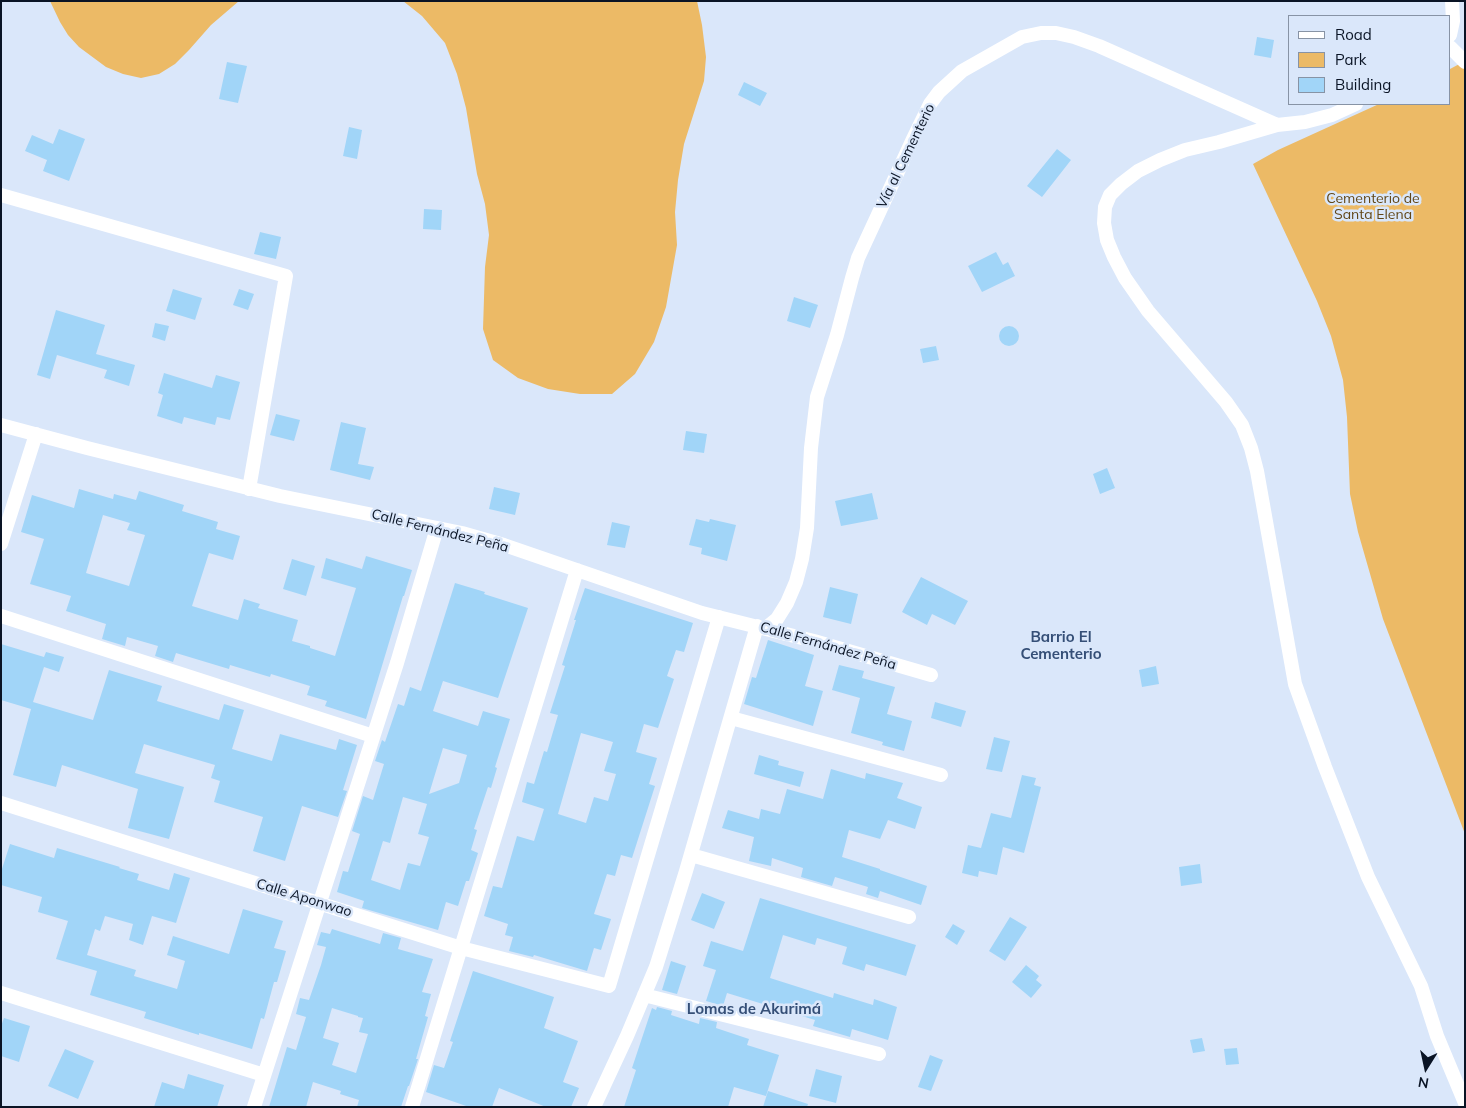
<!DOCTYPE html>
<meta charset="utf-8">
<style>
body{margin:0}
#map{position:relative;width:1466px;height:1108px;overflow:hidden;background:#dae7fa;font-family:Mulish,sans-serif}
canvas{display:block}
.frame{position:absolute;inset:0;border:2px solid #0a1425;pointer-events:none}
.legend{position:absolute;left:1288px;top:15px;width:162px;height:90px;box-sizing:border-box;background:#dae7fa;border:1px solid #8793a5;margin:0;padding:6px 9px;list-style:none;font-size:15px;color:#0a1425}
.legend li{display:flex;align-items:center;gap:10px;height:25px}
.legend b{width:25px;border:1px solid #8793a5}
.north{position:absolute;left:1401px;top:1043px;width:50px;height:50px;-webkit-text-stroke:4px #dae7fa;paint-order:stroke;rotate:190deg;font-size:14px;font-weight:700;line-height:20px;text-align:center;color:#0a1425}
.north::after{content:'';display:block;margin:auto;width:18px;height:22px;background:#0a1425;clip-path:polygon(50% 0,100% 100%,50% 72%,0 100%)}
</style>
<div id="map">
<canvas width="1466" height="1108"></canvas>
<div class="frame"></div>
<ul class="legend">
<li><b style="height:6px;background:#fff"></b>Road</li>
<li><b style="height:14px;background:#ecba66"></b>Park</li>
<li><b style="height:14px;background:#a1d5f8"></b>Building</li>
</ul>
<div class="north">N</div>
</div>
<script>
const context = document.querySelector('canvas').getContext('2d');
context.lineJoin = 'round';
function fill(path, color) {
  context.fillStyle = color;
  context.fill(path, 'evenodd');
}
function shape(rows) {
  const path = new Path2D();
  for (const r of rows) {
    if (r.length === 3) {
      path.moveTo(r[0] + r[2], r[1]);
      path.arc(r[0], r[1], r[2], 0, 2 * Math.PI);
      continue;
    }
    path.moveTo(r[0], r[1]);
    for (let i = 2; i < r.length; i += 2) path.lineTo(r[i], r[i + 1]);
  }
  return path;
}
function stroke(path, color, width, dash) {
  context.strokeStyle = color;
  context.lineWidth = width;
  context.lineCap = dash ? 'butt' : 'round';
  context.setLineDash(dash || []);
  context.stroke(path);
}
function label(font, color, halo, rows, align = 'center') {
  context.font = font + ' Mulish,sans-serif';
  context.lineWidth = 5;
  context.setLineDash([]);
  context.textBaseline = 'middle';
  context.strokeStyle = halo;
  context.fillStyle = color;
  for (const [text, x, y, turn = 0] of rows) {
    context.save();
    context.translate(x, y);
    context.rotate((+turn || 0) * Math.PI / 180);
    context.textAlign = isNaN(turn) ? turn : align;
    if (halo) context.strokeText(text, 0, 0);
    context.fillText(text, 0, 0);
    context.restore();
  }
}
const green = shape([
 [50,1,239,1,211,25,189,50,175,64,159,74,141,78,123,74,106,67,79,47,68,35,60,22],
 [403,1,697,1,702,25,706,57,704,81,684,144,678,180,675,212,677,245,666,307,654,342,635,374,612,394,580,394,548,389,518,378,493,360,483,329,485,267,489,235,485,204,477,174,466,108,457,74,445,43,422,16],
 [1465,61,1465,834,1383,619,1358,532,1350,494,1347,417,1343,380,1331,336,1317,301,1253,164,1278,150,1379,104,1450,104,1450,69]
]);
const building = shape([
 [1257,37,1274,40,1271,58,1254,55],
 [227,62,247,66,238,103,219,99],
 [744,82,767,93,760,106,738,95],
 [349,127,362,130,357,159,343,156],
 [59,129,85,139,69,181,43,171,47,160,25,151,32,135,53,144],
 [1057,149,1071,160,1042,197,1027,186],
 [424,209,442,210,441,230,423,229],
 [260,232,281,237,276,259,254,254],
 [996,252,1003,265,1008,262,1015,276,982,292,968,266],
 [173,289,202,298,195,320,166,311],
 [239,289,254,294,248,310,233,305],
 [794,297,818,305,810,328,787,321],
 [56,310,105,325,96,354,135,365,129,386,104,378,107,370,57,355,50,379,37,375],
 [155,323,169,326,165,341,152,337],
 [1009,336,10],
 [936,346,939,360,923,363,920,349],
 [164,373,212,388,216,375,240,382,230,420,217,417,215,425,184,417,182,424,157,416,163,395,158,393],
 [276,414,300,420,294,441,270,435],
 [341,422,366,428,358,464,374,467,370,480,330,470],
 [686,431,707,434,704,453,683,450],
 [1107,468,1115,488,1100,494,1093,474],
 [494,487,520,493,515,515,489,509],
 [79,489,113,499,114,494,136,500,139,491,184,505,182,511,218,522,216,529,240,536,233,560,209,553,192,606,238,620,244,599,260,604,258,608,298,620,292,641,310,646,310,648,335,656,356,588,321,578,326,558,362,569,366,556,412,570,404,596,403,596,366,719,325,706,327,701,307,695,310,686,271,674,270,677,230,665,229,669,176,653,173,662,155,656,158,646,127,637,125,646,102,639,106,624,66,611,71,596,30,584,44,539,21,532,32,495,74,508],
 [103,515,130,523,127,530,145,535,129,586,86,573],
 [872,493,878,519,841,526,835,501],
 [696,519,709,522,710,519,736,525,727,561,701,554,702,548,689,545],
 [612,522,630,526,625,548,607,545],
 [292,559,315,566,306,596,283,589],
 [921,577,968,601,955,625,932,614,927,625,902,612],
 [455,583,485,592,484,594,528,608,498,698,443,681,433,711,478,726,483,711,510,719,495,767,497,768,491,788,488,787,474,829,477,830,471,850,478,853,469,881,466,881,458,906,446,902,438,930,362,908,364,901,337,892,343,871,348,872,360,834,352,831,363,796,373,800,384,764,375,761,382,740,385,742,398,704,404,706,410,687,421,691],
 [443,748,467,755,459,783,429,794],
 [403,797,427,804,418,834,429,837,420,866,408,863,400,890,371,880,383,841,390,843],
 [830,587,858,594,851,624,823,617],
 [585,588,693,623,684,652,676,650,667,676,674,679,658,728,644,724,636,752,657,758,649,784,655,786,632,858,621,855,615,876,607,874,594,914,611,919,601,950,594,948,587,971,534,955,533,957,509,951,513,937,505,935,508,924,484,916,493,886,502,888,517,836,534,841,544,809,522,802,527,782,534,784,544,751,547,752,558,715,550,713,565,666,562,665,576,620,574,620],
 [581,733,613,742,604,771,616,774,608,801,594,797,586,823,558,814],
 [768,640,814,655,805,686,823,691,813,726,744,704,752,677,756,678],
 [1,644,44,657,46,652,64,657,59,672,44,667,33,702,93,720,109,670,162,686,157,701,219,720,224,704,244,710,232,749,272,761,280,734,336,750,339,739,357,745,343,790,347,791,338,817,302,806,285,861,253,851,263,817,214,802,220,781,211,778,215,765,144,744,135,773,184,787,169,839,128,828,138,789,62,765,56,787,13,775,31,709,1,700],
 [839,665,864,671,862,678,895,687,887,714,912,721,904,751,882,745,883,742,851,733,860,698,832,690],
 [1156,666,1159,684,1142,687,1139,670],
 [935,702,966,711,961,727,931,718],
 [994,737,1010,741,1002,772,986,769],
 [759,755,779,761,778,765,804,772,800,787,754,774],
 [831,769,865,779,866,773,903,783,897,798,922,807,915,829,888,820,880,839,849,830,842,857,880,869,880,870,927,886,921,905,880,891,878,898,866,894,868,887,835,877,832,886,801,877,803,868,772,858,771,866,749,861,754,837,722,828,728,810,759,819,761,809,780,814,787,789,823,799],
 [1022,775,1036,778,1034,785,1041,787,1024,853,1003,847,997,875,979,871,978,877,962,873,968,845,981,848,991,813,1011,818],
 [10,844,54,858,57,848,120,867,119,868,139,874,137,880,169,890,174,873,190,878,176,923,152,916,143,945,129,940,133,924,105,916,100,931,95,929,87,955,136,970,134,976,177,989,185,961,167,955,173,936,229,954,243,909,283,921,274,948,286,951,277,982,274,982,264,1019,261,1018,252,1049,199,1033,199,1035,144,1018,146,1012,90,995,97,971,56,959,68,921,38,912,42,897,1,885,1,872],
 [1200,864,1202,883,1181,886,1179,867],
 [702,893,725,902,714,929,691,920],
 [760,898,916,945,906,976,866,964,864,971,842,964,847,947,817,938,815,945,783,935,770,978,833,998,834,993,873,1005,874,999,897,1007,888,1040,852,1029,850,1037,813,1026,815,1020,727,993,723,1006,706,1001,716,970,703,966,711,941,743,951],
 [1010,917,1027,927,1005,961,989,951],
 [953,924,965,931,957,945,945,937],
 [332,929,380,944,383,933,401,938,398,949,433,959,422,992,431,994,425,1016,428,1017,416,1059,418,1059,409,1086,408,1086,401,1107,357,1107,359,1100,340,1094,341,1091,313,1082,306,1107,269,1107,287,1047,296,1050,306,1017,296,1014,300,998,309,1000,321,965,326,947,317,945,321,932,330,934],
 [332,1008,358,1016,358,1017,363,1018,359,1032,368,1034,356,1073,332,1065,339,1043,323,1038],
 [671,961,686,966,677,994,662,990],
 [1026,965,1039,976,1036,980,1042,985,1031,998,1012,982],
 [473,971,554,997,544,1028,578,1041,563,1082,579,1088,571,1107,546,1107,499,1088,492,1107,469,1107,426,1092,434,1065,444,1068,453,1042,450,1041],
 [657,1007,672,1011,671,1015,699,1024,700,1018,717,1022,716,1028,749,1039,747,1045,779,1055,766,1096,734,1087,728,1107,624,1107,636,1070,632,1068,652,1008,656,1010],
 [4,1018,30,1026,19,1062,1,1056,1,1026],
 [1202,1038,1205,1051,1193,1053,1190,1040],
 [1237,1048,1239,1064,1226,1065,1224,1049],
 [65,1049,94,1061,78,1099,48,1086],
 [930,1055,943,1060,931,1091,918,1087],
 [816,1069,842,1076,836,1103,809,1096],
 [188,1074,224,1085,217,1107,154,1107,162,1082,184,1089],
 [768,1091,808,1104,807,1107,763,1107]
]);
const minor = shape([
 [1450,35,1453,21,1452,1],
 [1450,47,1465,62],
 [1356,104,1332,115,1305,122,1277,125,1219,142,1185,150,1160,160,1138,171,1121,184,1110,195,1105,207,1104,223,1107,240,1114,257,1125,278,1148,311,1226,402,1242,425,1251,448,1257,471,1295,684,1325,767,1368,877,1421,986,1437,1036,1465,1103],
 [1,195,286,276,249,489],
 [1,425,87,448,280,496,462,533,504,545,702,613,814,641,931,675],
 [1,544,36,434],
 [1,616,373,736],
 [766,628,777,619,787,603,796,582,802,559,807,528,811,448,817,397,837,335,852,278,858,258,913,139,930,104,939,92,962,71,1022,37,1041,33,1056,33,1074,37,1099,46,1277,125],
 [731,718,941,775],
 [1,803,461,948,609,986,719,617],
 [691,855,909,917],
 [1,993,264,1075],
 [644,995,879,1054],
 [254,1107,397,663,437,528],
 [412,1107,577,570],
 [594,1107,627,1036,656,967,686,871,757,626]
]);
const streetNames = [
 ["Vía al Cementerio",906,156,-64],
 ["Calle Fernández Peña",440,531,14],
 ["Calle Fernández Peña",828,646,16],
 ["Calle Aponwao",304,898,17]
];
const parkNames = [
 ["Cementerio de",1373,199],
 ["Santa Elena",1373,215]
];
const neighbourhoodNames = [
 ["Barrio El",1061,637],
 ["Cementerio",1061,654],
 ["Lomas de Akurimá",754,1009]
];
fill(green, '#ecba66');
fill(building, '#a1d5f8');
stroke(minor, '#fff', 14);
label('14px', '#0a1425', '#dae7fa', streetNames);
label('14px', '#624717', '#dae7fa', parkNames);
label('bold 15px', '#354f77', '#dae7fa', neighbourhoodNames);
</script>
